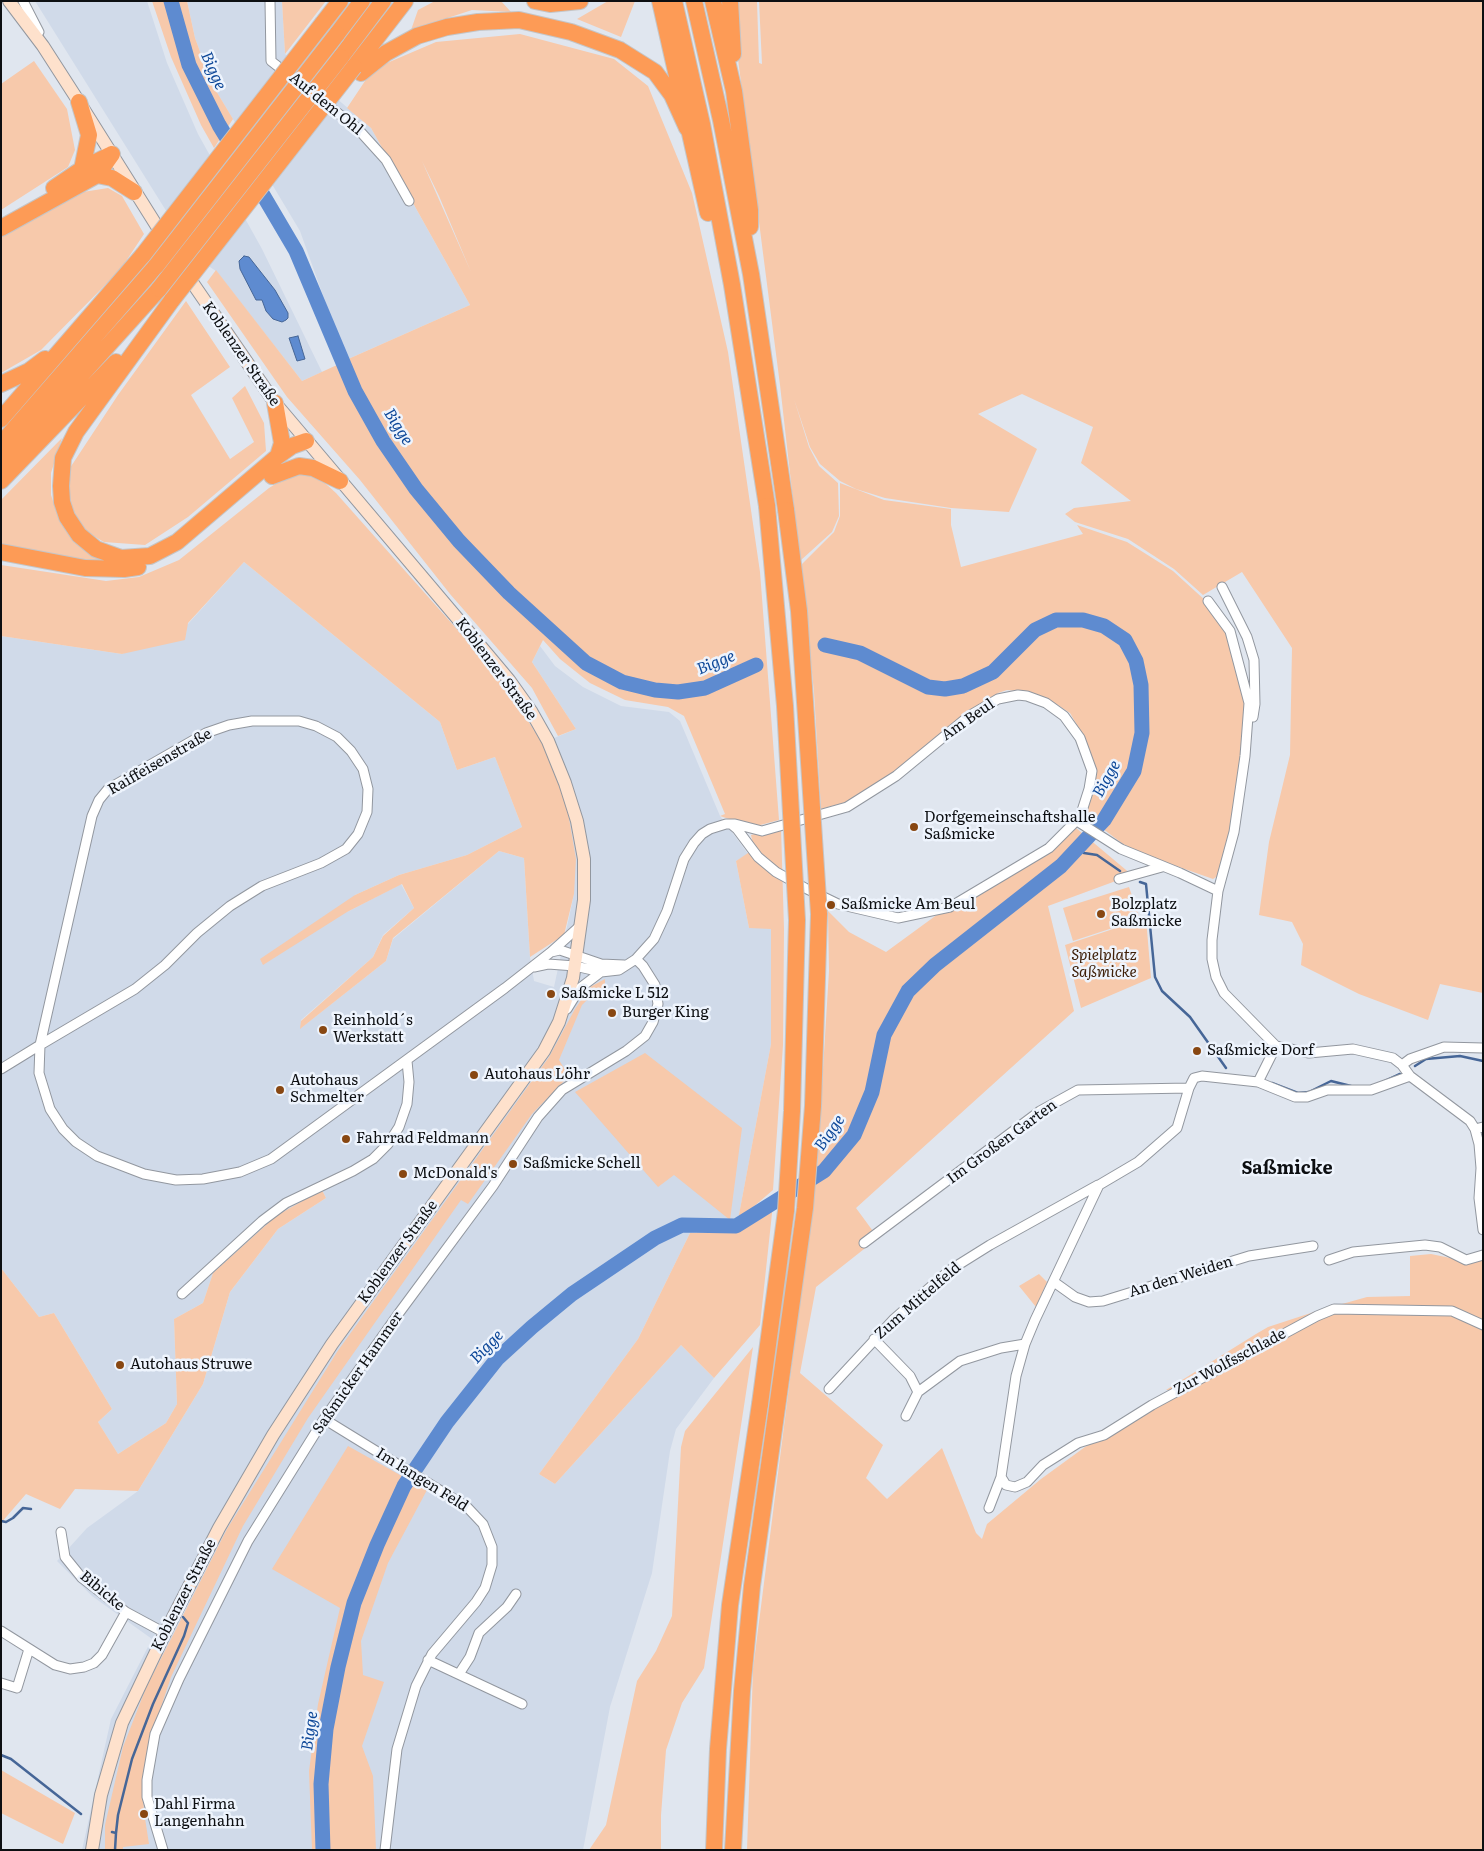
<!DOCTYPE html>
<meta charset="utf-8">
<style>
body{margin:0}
#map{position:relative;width:1484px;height:1851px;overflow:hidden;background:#e0e6ef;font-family:Literata,serif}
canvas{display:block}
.frame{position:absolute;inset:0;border:2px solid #0d0f12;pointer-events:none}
</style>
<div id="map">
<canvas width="1484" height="1851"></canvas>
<div class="frame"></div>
</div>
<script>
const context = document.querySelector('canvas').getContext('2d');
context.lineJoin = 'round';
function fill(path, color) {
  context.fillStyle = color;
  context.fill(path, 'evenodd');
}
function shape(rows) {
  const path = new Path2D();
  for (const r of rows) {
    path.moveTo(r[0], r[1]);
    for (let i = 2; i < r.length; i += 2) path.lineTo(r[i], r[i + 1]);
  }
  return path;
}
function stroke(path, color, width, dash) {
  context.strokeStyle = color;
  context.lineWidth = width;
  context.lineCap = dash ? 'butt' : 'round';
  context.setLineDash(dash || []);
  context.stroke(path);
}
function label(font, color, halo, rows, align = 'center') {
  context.font = font + ' Literata,serif';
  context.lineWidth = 5;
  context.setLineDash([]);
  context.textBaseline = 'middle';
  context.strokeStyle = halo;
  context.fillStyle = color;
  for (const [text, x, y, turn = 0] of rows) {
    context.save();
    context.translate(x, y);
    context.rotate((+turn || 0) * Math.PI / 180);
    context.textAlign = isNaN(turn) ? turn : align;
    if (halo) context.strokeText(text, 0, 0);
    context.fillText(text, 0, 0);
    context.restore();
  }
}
const built = shape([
 [35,1,147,1,167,63,198,134,262,249,322,372,302,381,216,271,195,257],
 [187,1,282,1,285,54,371,128,470,305,346,360,300,231,212,84,195,38],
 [244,562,440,722,457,770,495,757,522,827,467,855,399,875,355,895,347,912,401,884,414,908,383,935,373,957,301,1020,301,1028,386,961,393,939,499,851,524,858,530,957,534,981,554,987,574,894,566,801,542,743,576,729,532,662,540,646,555,666,583,687,621,706,669,712,680,721,720,816,748,854,736,861,749,928,771,928,771,1044,736,1231,690,1233,638,1339,539,1474,555,1484,681,1345,714,1378,676,1429,670,1451,652,1573,610,1707,583,1850,82,1850,111,1719,152,1639,92,1596,57,1561,87,1528,138,1491,203,1384,230,1292,278,1229,326,1198,322,1190,213,1273,203,1303,174,1319,177,1404,166,1423,118,1454,98,1422,112,1409,54,1313,39,1317,1,1268,1,636,122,654,188,624]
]);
const green = shape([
 [152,1,187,1,195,38,212,84,233,119,214,148,201,125,171,57],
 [282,1,326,1,285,54],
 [435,1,501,1,511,12,472,10,411,30,418,10],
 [608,1,635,1,621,37,577,19],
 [734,1,757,1,759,63,762,64,759,1,1483,1,1483,993,1440,984,1428,1020,1359,994,1301,965,1303,944,1292,922,1259,915,1269,842,1290,755,1292,648,1242,572,1203,595,1174,569,1128,539,1075,522,1065,514,1074,508,1131,501,1081,463,1093,427,1022,394,978,414,1037,449,1009,512,951,508,885,498,856,489,840,481,820,464,810,447,794,399,809,447,819,466,838,483,839,516,832,532,800,561,780,385,738,59],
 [520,34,614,59,648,86,692,193,728,352,760,572,779,820,753,827,720,816,725,814,684,716,668,707,625,700,590,683,560,659,543,640,532,662,576,729,558,736,532,688,450,594,360,480,287,397,207,282,216,270,302,381,337,365,366,415,372,411,358,389,346,360,470,305,371,128,347,108,373,69,436,42],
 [422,161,439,196,471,272],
 [34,61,67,109,75,150,68,167,1,210,1,84],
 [108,188,122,196,144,234,120,270,41,350,1,373,1,237,68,199,83,192],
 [186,301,230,367,191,395,230,459,254,442,232,398,245,386,264,423,266,451,188,517,145,545,104,542,83,530,70,507,66,474,118,395],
 [62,438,51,473,51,495,60,522,75,541,113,563,96,564,1,545,1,500],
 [300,474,316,475,336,493,470,644,513,697,542,743,566,801,576,859,574,894,564,935,530,957,524,858,499,851,393,938,386,961,300,1029,301,1021,373,957,383,936,414,908,402,884,347,912,263,965,260,959,355,895,399,875,467,855,522,827,495,757,457,770,440,722,244,562,188,623,185,640,122,654,1,636,1,565,106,581,139,577,179,560,269,488,290,475],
 [840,483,884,500,951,509,951,525,961,567,1083,534,1077,525,1127,542,1173,571,1207,602,1229,631,1247,704,1232,830,1221,874,1213,879,1148,856,1123,844,1086,816,1086,810,1094,792,1097,771,1084,737,1070,713,1047,698,1028,692,1007,690,998,693,894,772,846,802,821,809,814,692,801,565,834,532,840,516],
 [781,827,784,929,783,1045,773,1190,738,1220,771,1044,771,929,749,928,736,861,754,849,751,835],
 [1076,828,1132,875,1048,906,1074,1011,856,1208,878,1238,816,1287,800,1373,883,1445,866,1478,887,1499,942,1448,976,1533,982,1539,987,1524,1041,1479,1085,1447,1201,1381,1175,1390,1166,1390,1256,1334,1268,1327,1317,1311,1367,1297,1410,1296,1410,1256,1431,1254,1465,1261,1483,1257,1483,1850,747,1850,753,1669,817,1168,829,971,828,911,849,932,886,952,938,914,953,911,1053,851],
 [1129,887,1140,919,1073,941,1063,908],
 [1146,918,1151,978,1081,1008,1065,945],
 [605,979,605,991,594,993,582,1005,559,1060,569,1076,532,1114,468,1204,461,1200,308,1418,243,1526,171,1677,152,1734,142,1779,144,1812,149,1844,123,1847,123,1850,105,1850,105,1825,123,1747,146,1688,227,1529,337,1352,549,1057,575,1009,590,987],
 [645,1053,742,1128,730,1220,674,1175,658,1187,575,1092],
 [322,1190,326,1198,278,1229,230,1292,203,1384,138,1491,75,1489,60,1509,26,1494,1,1523,1,1268,39,1317,54,1313,112,1409,98,1422,118,1454,166,1423,177,1404,174,1319,203,1303,213,1273,276,1216],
 [773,1204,760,1325,714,1378,681,1345,555,1484,539,1474,638,1339,690,1233,736,1231],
 [1039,1274,1047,1282,1036,1307,1019,1286],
 [753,1347,704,1668,682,1703,666,1750,661,1815,661,1850,589,1850,606,1825,637,1681,656,1651,672,1616,681,1447,685,1431],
 [348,1446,427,1490,388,1563,361,1641,363,1675,384,1682,362,1746,373,1776,376,1850,312,1850,309,1771,318,1704,340,1608,272,1569],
 [1,1770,75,1813,63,1844,1,1813]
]);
const water = shape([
 [244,256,249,257,275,290,288,313,288,318,286,320,282,322,273,319,266,311,262,300,256,300,240,269,239,261,244,256],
 [298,336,305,359,297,361,289,338,298,336]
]);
const stream = shape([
 [1078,848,1084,853,1097,855,1120,871],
 [1140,882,1146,884,1155,977,1162,991,1190,1017,1226,1068],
 [1415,1066,1426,1059,1460,1056,1483,1061],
 [1385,1081,1400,1074],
 [1272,1083,1298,1093,1309,1092,1331,1081,1351,1086],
 [1,1521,6,1522,13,1518,23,1508,31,1509],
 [1,1755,11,1759,81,1814],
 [112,1832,116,1833,115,1850],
 [116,1833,118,1815,132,1759,153,1704,184,1636,188,1623,183,1617]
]);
const river = shape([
 [171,1,189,65,219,125,236,153],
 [253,178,296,251,355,391,383,441,416,489,459,541,509,593,586,663,622,682,655,690,678,692,705,688,756,665],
 [323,1850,321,1784,326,1729,338,1667,354,1603,377,1545,404,1486,447,1422,497,1359,532,1327,572,1294,655,1238,682,1225,736,1226,824,1171,854,1135,872,1092,884,1035,908,991,935,965,1061,866,1104,820,1134,771,1142,733,1141,685,1136,661,1125,640,1104,626,1083,620,1056,620,1035,630,993,672,963,686,945,689,928,687,860,653,825,645]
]);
const street = shape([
 [23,1,39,32],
 [270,1,271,61,357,128,386,160,409,201],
 [1222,587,1247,637,1254,660,1255,704,1253,717],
 [1208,601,1230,631,1249,703,1245,756,1234,832,1218,891],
 [1077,821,1121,849,1180,873,1218,891,1212,940,1212,959,1216,977,1224,993,1276,1046,1309,1053,1353,1049,1393,1058,1402,1065,1410,1076,1470,1121,1475,1129,1483,1127],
 [1119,879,1162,867],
 [551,952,581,925],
 [534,967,548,964,575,966,601,972,619,970,636,959,654,939,667,911,684,859,694,843,702,834,710,829,726,824,735,824,762,831,847,807,896,776,969,716,998,699,1018,695,1027,696,1046,703,1064,716,1080,738,1092,771,1089,789,1080,817,1049,848,950,907,898,918,838,904,805,888,776,872,758,857,737,829,731,824],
 [567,1009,580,988,601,972],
 [1402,1065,1410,1059,1444,1047,1483,1048],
 [1,1069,40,1045,92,816,99,800,108,789,206,733,229,725,252,721,299,721,316,726,337,737,351,751,363,769,368,789,367,812,358,834,346,849,321,863,262,886,230,906,197,933,165,965,135,989,40,1045,39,1073,50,1109,63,1129,76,1142,97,1156,144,1174,176,1180,203,1179,240,1172,271,1159,505,988,551,952,560,950,601,964,624,965],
 [1258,1082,1295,1097,1307,1097,1327,1090,1371,1090,1410,1076],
 [1189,1088,1177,1128,1138,1162,1099,1185,1035,1320,1025,1344,1016,1376,1001,1477,1006,1485,1015,1487,1027,1482,1043,1465,1078,1443,1104,1435,1152,1405,1317,1316,1334,1309,1452,1311,1483,1325],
 [1475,1129,1479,1144,1481,1168,1479,1198,1483,1230],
 [864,1243,1040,1111,1078,1090,1189,1088,1194,1078,1202,1076,1258,1082,1276,1046],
 [1329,1260,1353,1252,1425,1245,1440,1247,1466,1260,1483,1255],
 [1054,1282,1075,1297,1089,1302,1103,1301,1249,1256,1313,1246],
 [182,1294,262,1221,286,1203,353,1171,373,1159,388,1144,399,1127,407,1104,409,1082,407,1061],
 [874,1339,910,1376,918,1392],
 [829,1389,893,1320,950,1270,990,1245,1098,1185],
 [906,1416,918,1392,960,1361,1001,1348,1025,1344],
 [324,1419,467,1507,483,1524,492,1547,492,1565,485,1588,476,1602,432,1654,416,1686,397,1749,385,1850],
 [989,1508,1001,1477],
 [61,1532,65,1557,82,1578,126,1612,165,1633],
 [1,1631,55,1665,70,1669,84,1667,94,1663,102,1655,126,1612],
 [428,1660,522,1704],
 [459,1674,470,1657,479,1633,507,1607,516,1594],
 [1,1683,17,1688,29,1649],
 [163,1850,147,1797,147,1780,155,1734,179,1679,248,1541,324,1419,399,1313,493,1186,538,1117,562,1090,626,1051,645,1036,653,1022,658,1004,655,985,643,966,636,959]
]);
const secondary = shape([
 [9,1,43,46,79,102,175,255],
 [92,1850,101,1795,122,1723,165,1633,219,1528,273,1435,332,1344,544,1051,559,1022,573,978,584,900,584,859,577,821,565,783,548,741,531,711,509,680,457,618,275,403,185,272]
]);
const highway = shape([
 [535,1,550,4,580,1],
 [660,1,708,213],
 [674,1,702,124,732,285,767,506],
 [694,1,721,120,751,274,786,510],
 [713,1,734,91,750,210,750,227],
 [730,1,733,54],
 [323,23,340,1],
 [337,34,362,1],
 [341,57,383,1],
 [354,67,405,1],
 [361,73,386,53,417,36,447,27,478,22,519,20,571,32,620,50,655,72,672,95,687,128],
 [79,102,89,135,82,169],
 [97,175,112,178,134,192],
 [54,188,82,169,110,155],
 [1,228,97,175,112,154],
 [172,300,76,432,63,458,61,486,62,502,67,517,79,535,96,549,121,558,150,556,177,542,278,456,292,446,306,441],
 [1,384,29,371,45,359],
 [275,403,282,443,278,456],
 [1,419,143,255],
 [1,444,156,266],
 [1,464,159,289],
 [272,476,299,466,313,468,340,481],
 [1,481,116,362],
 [1,552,85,568,124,569,138,567],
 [714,1850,718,1749,730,1605,760,1404],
 [733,1850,742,1691,752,1586,768,1472]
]);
const highwayBridge = shape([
 [143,255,323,23],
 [156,266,337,34],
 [159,289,341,57],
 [172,300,354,67],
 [760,1404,786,1211,792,1111,797,920,785,706,767,506],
 [768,1472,805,1208,813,1106,819,914,799,611,786,510]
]);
const markers = [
 [914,827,5,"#884712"],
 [831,905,5,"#884712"],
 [1101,914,5,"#884712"],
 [551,994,5,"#884712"],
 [612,1013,5,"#884712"],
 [323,1030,5,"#884712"],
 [1197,1051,5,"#884712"],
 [474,1075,5,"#884712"],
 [280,1090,5,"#884712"],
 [346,1139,5,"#884712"],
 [513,1164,5,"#884712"],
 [403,1174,5,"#884712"],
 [120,1365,5,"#884712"],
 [144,1814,5,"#884712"]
];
const streetNames = [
 ["Auf dem Ohl",326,104,39],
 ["Koblenzer Straße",241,354,55],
 ["Koblenzer Straße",496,669,53],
 ["Am Beul",968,720,-35],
 ["Raiffeisenstraße",160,762,-30],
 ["Im Großen Garten",1002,1142,-36],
 ["Koblenzer Straße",398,1252,-54],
 ["An den Weiden",1181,1277,-17],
 ["Zum Mittelfeld",918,1301,-41],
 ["Zur Wolfsschlade",1230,1362,-28],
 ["Saßmicker Hammer",358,1373,-55],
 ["Im langen Feld",422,1480,32],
 ["Bibicke",102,1591,40],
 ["Koblenzer Straße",184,1595,-63]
];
const poiNames = [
 ["Dorfgemeinschaftshalle",924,818],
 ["Saßmicke",924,835],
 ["Saßmicke Am Beul",841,905],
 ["Bolzplatz",1111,905],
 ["Saßmicke",1111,922],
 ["Saßmicke L 512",561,994],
 ["Burger King",622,1013],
 ["Reinhold´s",333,1021],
 ["Werkstatt",333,1038],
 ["Saßmicke Dorf",1207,1051],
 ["Autohaus Löhr",484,1075],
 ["Autohaus",290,1081],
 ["Schmelter",290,1098],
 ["Fahrrad Feldmann",356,1139],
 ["Saßmicke Schell",523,1164],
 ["McDonald's",413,1174],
 ["Autohaus Struwe",130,1365],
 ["Dahl Firma",154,1805],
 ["Langenhahn",154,1822]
];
const parkNames = [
 ["Spielplatz",1104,956],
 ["Saßmicke",1104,973]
];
const waterNames = [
 ["Bigge",213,71,66],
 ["Bigge",398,427,58],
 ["Bigge",716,663,-22],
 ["Bigge",1107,779,-61],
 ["Bigge",830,1133,-55],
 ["Bigge",487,1347,-46],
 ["Bigge",310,1731,-82]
];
const quarterNames = [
 ["Saßmicke",1287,1169]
];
fill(built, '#d0dae9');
fill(green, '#f7c9ab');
fill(water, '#5e8bd0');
stroke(water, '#466697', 1);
stroke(stream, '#466697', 2.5);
stroke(river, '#5e8bd0', 15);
stroke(street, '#92979f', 11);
stroke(secondary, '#92979f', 14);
stroke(highway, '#c5c5c6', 18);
stroke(street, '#fff', 9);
stroke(secondary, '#fee1cc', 12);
stroke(highway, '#fd9b56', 16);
stroke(highwayBridge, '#c5c5c6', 18, []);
stroke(highwayBridge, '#fd9b56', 16);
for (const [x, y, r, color] of markers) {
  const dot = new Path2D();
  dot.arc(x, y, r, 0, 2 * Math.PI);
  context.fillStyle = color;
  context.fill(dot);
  stroke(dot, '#eef4fd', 2);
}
label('15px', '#0d0f12', '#eef4fd', streetNames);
label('15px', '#0d0f12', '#eef4fd', poiNames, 'left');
label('italic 15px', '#3f2009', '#eef4fd', parkNames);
label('italic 16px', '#0d4798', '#eef4fd', waterNames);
label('bold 18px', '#0d0f12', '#eef4fd', quarterNames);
</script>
